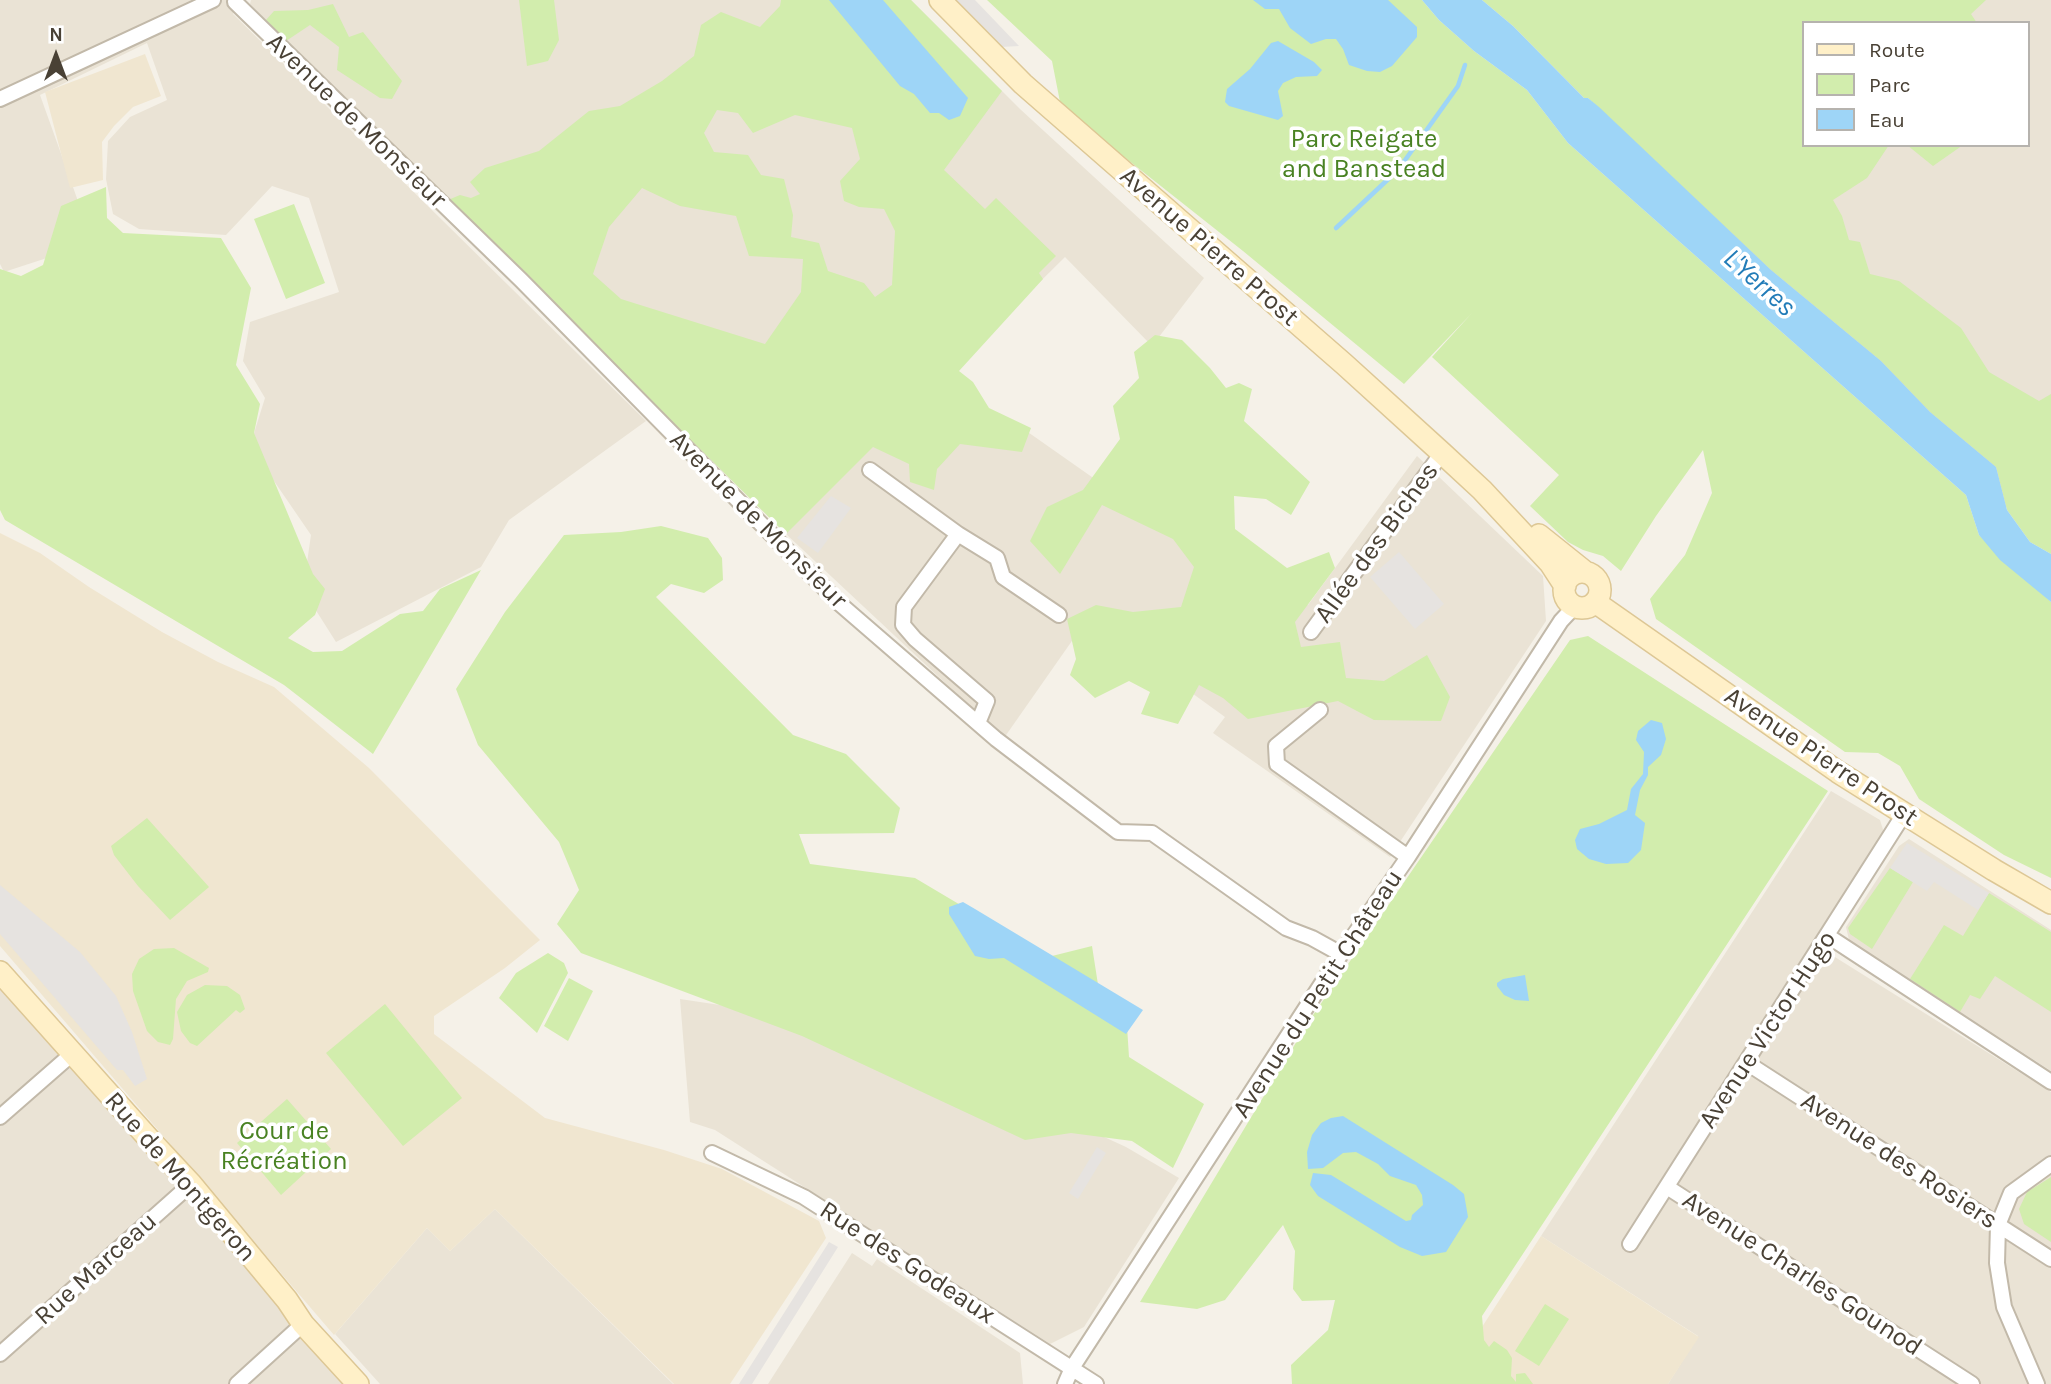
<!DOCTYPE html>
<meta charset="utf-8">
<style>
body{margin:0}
#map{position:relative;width:2051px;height:1384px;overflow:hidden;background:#f5f1e8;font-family:Karla,sans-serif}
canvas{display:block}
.legend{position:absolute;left:1802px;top:21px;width:228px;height:126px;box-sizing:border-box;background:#fff;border:2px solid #b6b3ae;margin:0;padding:9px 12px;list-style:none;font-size:21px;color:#494135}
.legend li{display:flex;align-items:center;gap:14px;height:35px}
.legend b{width:35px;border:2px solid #b6b3ae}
.north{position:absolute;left:21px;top:21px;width:70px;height:70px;-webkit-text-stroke:5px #fff;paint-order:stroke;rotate:0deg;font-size:19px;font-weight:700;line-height:28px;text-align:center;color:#494135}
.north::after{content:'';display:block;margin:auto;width:24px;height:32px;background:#494135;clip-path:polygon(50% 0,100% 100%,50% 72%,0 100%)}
</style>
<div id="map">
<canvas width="2051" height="1384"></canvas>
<ul class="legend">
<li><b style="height:9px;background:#fff0c8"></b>Route</li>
<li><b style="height:19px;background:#d2edad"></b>Parc</li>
<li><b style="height:19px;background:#9ed5f7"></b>Eau</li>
</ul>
<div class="north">N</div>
</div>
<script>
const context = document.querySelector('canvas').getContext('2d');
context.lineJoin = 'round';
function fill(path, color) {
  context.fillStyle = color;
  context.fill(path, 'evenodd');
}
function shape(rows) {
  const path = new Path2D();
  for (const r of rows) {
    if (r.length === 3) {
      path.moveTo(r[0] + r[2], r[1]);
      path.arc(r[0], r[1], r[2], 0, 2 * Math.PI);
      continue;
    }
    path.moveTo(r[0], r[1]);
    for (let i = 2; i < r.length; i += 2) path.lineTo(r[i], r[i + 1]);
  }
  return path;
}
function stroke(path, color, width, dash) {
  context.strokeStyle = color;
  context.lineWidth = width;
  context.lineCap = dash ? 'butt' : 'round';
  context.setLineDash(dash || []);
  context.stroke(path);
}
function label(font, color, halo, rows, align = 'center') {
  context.font = font + ' Karla,sans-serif';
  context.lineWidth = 7;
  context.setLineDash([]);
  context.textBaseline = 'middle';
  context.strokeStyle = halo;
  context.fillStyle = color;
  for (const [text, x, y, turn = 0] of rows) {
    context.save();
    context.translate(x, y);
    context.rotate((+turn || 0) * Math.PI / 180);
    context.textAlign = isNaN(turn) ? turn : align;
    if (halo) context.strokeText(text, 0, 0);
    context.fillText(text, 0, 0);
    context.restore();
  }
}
const residential = shape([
 [0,0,238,0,233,14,646,421,509,520,481,567,336,642,303,590,311,535,250,446,265,398,243,361,250,322,339,292,309,198,272,186,226,235,139,229,113,214,106,179,108,141,130,117,167,100,147,43,40,95,93,243,4,272,0,264],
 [251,0,911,0,1020,109,1204,278,1152,346,1065,257,939,382,998,425,1005,416,1119,496,1308,605,1417,456,1543,576,1546,621,1390,857,1213,733,1225,717,1088,618,1004,738,786,534,250,4],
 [1489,0,2051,0,2051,551],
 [1804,23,2028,23,2028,145,1804,145],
 [1831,791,1880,820,1885,836,1814,944,2051,1092,2051,1384,1668,1384,1698,1336,1541,1236],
 [1909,839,2051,930,2051,1071,1849,940,1846,927,1899,846],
 [0,979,353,1384,0,1384],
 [680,999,793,1016,1065,1119,1126,1147,1179,1178,1084,1327,1050,1344,715,1130,690,1122],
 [495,1209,673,1384,380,1384,335,1334,427,1228,450,1251],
 [852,1253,872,1266,877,1259,1020,1353,1023,1384,768,1384]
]);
const education = shape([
 [145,54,161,96,133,107,114,126,102,142,103,180,70,188,45,92],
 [0,533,40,553,89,587,162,632,218,662,274,687,369,768,540,940,505,968,434,1016,434,1034,545,1118,664,1150,722,1169,819,1221,826,1238,730,1384,674,1384,495,1209,450,1251,427,1228,334,1335,0,946],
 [1541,1236,1699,1337,1668,1384,1445,1384]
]);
const green = shape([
 [519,0,554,0,559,40,548,61,527,66],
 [781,0,911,0,1002,91,944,170,985,209,996,198,1056,256,1039,273,1043,279,959,371,973,382,989,408,1031,428,1022,452,960,444,937,469,934,490,910,482,909,464,873,447,786,534,448,200,460,195,471,198,480,194,470,182,485,168,539,151,589,111,620,106,662,81,694,56,701,25,721,12,760,27,780,6],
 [717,110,738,113,753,133,795,115,852,128,860,159,840,181,844,201,859,207,884,209,895,231,892,285,875,297,864,283,828,271,819,243,791,237,793,215,784,179,761,175,748,155,714,152,704,133],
 [642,188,680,206,736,216,749,256,803,259,801,292,765,344,621,299,593,274,609,227],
 [987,0,1422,0,1439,20,1474,51,1527,90,1568,143,1966,495,1979,535,2051,602,2051,878,2004,855,1919,799,1900,766,1878,753,1845,752,1656,619,1650,599,1685,555,1712,493,1703,450,1656,516,1621,571,1603,556,1583,550,1568,542,1530,506,1559,475,1432,357,1472,313,1404,384,1243,251,1061,107,1052,61],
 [1482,0,1986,0,1971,14,1977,23,1804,23,1804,145,1889,145,1867,178,1833,200,1842,216,1849,240,1860,242,1870,274,1899,281,1961,328,1989,372,2039,401,2051,394,2051,554,2030,542,2007,510,1996,467,1930,412,1881,361,1771,270,1588,98,1584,98,1513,26],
 [333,4,349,37,363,32,402,81,392,99,380,98,337,70,339,47,310,25,286,41,266,20,274,11,308,10],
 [1907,145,1963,145,1933,166],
 [106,187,107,218,123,233,221,238,251,288,236,365,260,404,254,433,313,574,325,589,315,615,288,638,313,652,342,651,400,614,423,611,440,589,481,570,373,754,284,685,5,520,0,510,0,269,21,276,43,265,61,206],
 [294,204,325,283,286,299,254,219],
 [1155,335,1182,340,1210,368,1226,388,1239,383,1252,389,1244,421,1310,482,1291,515,1266,499,1234,496,1235,529,1287,568,1329,552,1335,568,1295,622,1301,647,1340,642,1346,678,1384,681,1427,655,1450,697,1441,721,1374,720,1338,701,1248,719,1223,698,1199,685,1178,724,1141,714,1150,692,1129,681,1095,698,1070,675,1076,659,1067,619,1096,605,1133,612,1181,607,1194,567,1173,539,1102,505,1060,574,1030,541,1047,507,1083,490,1120,439,1113,406,1139,378,1134,352],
 [661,526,708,538,722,558,723,580,704,593,671,584,656,597,793,735,846,754,900,808,894,833,799,834,810,864,915,878,1048,957,1092,946,1099,991,1126,1011,1129,1057,1204,1104,1173,1168,1132,1141,1071,1133,1025,1140,802,1036,581,953,557,924,579,890,559,842,478,745,456,689,505,612,564,535,621,532],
 [1588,636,1828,791,1482,1316,1484,1340,1489,1347,1494,1341,1507,1350,1512,1358,1511,1376,1516,1382,1516,1374,1525,1373,1533,1384,1292,1384,1291,1365,1328,1330,1335,1300,1302,1301,1293,1289,1295,1251,1283,1225,1225,1300,1197,1309,1140,1302,1309,1021,1570,640],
 [147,818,209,887,170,920,138,886,114,855,111,846],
 [1890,868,1913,882,1872,949,1850,934,1848,928],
 [1989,893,2051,932,2051,1012,1995,976,1980,999,1970,995,1960,1012,1910,979,1944,925,1963,936],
 [174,948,209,968,208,972,187,981,176,999,173,1039,170,1045,158,1042,147,1031,133,991,132,974,139,959,154,949],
 [548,953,564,963,568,973,537,1033,499,998,516,973],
 [569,978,593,991,568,1041,544,1026],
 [205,985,227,986,240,995,245,1009,240,1013,236,1010,197,1046,190,1043,181,1031,177,1012,187,995],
 [385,1004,462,1098,403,1146,326,1053],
 [287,1099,331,1149,281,1195,237,1143],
 [2051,1177,2051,1242,2024,1224,2019,1209,2027,1192],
 [1545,1304,1569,1319,1539,1366,1515,1351]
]);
const parking = shape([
 [956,0,975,0,1019,46,1001,47],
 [831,496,851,508,818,553,797,538],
 [1399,552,1444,604,1415,629,1370,577],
 [1907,843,1989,893,1978,910,1934,882,1927,891,1890,868],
 [0,885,80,952,116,996,132,1032,147,1079,135,1086,123,1070,117,1070,0,934],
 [1097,1147,1106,1153,1078,1199,1069,1193],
 [829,1242,838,1247,752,1384,739,1384]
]);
const water = shape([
 [829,0,883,0,968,98,960,116,949,120,939,113,930,113,914,94,900,86],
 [1253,0,1388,0,1417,27,1417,37,1392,66,1380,72,1367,71,1349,65,1343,49,1336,39,1326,39,1311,44,1290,28,1279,9,1265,9],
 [1422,0,1482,0,1513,26,1584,98,1588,98,1599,107,1771,270,1881,361,1930,412,1996,467,2007,510,2030,542,2051,554,2051,602,2000,560,1979,535,1966,495,1568,143,1527,90,1474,51,1439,20],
 [1278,41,1314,62,1322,70,1317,76,1296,77,1283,83,1278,91,1283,116,1278,120,1229,106,1225,102,1227,89,1250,69,1271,43],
 [1651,720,1662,723,1666,739,1661,755,1648,767,1648,775,1640,790,1635,815,1645,823,1641,850,1628,863,1606,864,1589,859,1577,849,1575,840,1580,829,1599,824,1627,810,1631,789,1643,774,1644,752,1636,740,1638,731],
 [963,902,975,909,1143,1010,1126,1034,1004,958,989,959,975,956,949,914,949,907],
 [1525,975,1529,1001,1515,1000,1504,995,1497,986,1497,983,1503,979],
 [1343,1116,1453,1185,1464,1194,1468,1217,1446,1252,1422,1256,1400,1247,1318,1196,1310,1185,1313,1173,1331,1175,1406,1221,1411,1220,1412,1215,1423,1205,1422,1195,1416,1185,1390,1176,1378,1164,1356,1152,1343,1153,1323,1168,1308,1169,1307,1152,1312,1135,1321,1123,1331,1118]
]);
const stream = shape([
 [1336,228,1398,170,1458,86,1465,65]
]);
const street = shape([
 [235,2,521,280,840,604,996,739,1118,832,1152,833,1286,928,1312,938,1341,954],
 [0,99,213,0],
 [870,470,958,534,997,558,1003,577,1059,615],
 [958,534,904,607,903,625,915,639,987,701,978,723],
 [1311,632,1442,453],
 [1320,710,1276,746,1277,764,1408,857],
 [1828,936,2051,1082],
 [1747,1063,2051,1259],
 [0,1117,72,1054],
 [712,1153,804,1197,1096,1384],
 [1667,1187,1972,1384],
 [1630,1244,1904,814],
 [0,1354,191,1184],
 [237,1384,303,1324],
 [1065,1384,1072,1368,1341,954,1408,857,1561,621,1575,606],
 [2037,1384,2004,1307,1997,1263,1998,1225,2011,1193,2051,1164]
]);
const secondary = shape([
 [940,0,1023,84,1344,364,1442,453,1482,490,1550,563,1565,586],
 [1539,535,1584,571],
 [1582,590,18],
 [1595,602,1838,772,1994,870,2051,903],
 [0,972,150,1140,191,1184,287,1300,303,1324,358,1384]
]);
const streetNames = [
 ["Avenue de Monsieur",356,121,44],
 ["Avenue Pierre Prost",1209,247,41],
 ["Avenue de Monsieur",758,520,45],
 ["Allée des Biches",1377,543,-54],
 ["Avenue Pierre Prost",1821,757,34],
 ["Avenue du Petit Château",1318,994,-57],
 ["Avenue Victor Hugo",1768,1030,-57],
 ["Avenue des Rosiers",1899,1161,33],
 ["Rue de Montgeron",180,1177,49],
 ["Rue des Godeaux",907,1263,33],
 ["Rue Marceau",96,1269,-42],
 ["Avenue Charles Gounod",1802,1274,33]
];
const parkNames = [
 ["Parc Reigate",1364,140],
 ["and Banstead",1364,170],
 ["Cour de",284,1132],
 ["Récréation",284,1162]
];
const waterNames = [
 ["L'Yerres",1759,283,42]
];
fill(residential, '#eae3d5');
fill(education, '#f0e6d0');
fill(green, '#d2edad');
fill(parking, '#e6e3e0');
fill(water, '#9ed5f7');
stroke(stream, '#9ed5f7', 4.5);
stroke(street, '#c2b9a9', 18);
stroke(secondary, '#ddc795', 24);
stroke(street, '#fff', 14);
stroke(secondary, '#fff0c8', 21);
label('26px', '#494135', '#fff', streetNames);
label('26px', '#498222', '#fff', parkNames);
label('italic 28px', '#227cb8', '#fff', waterNames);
</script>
